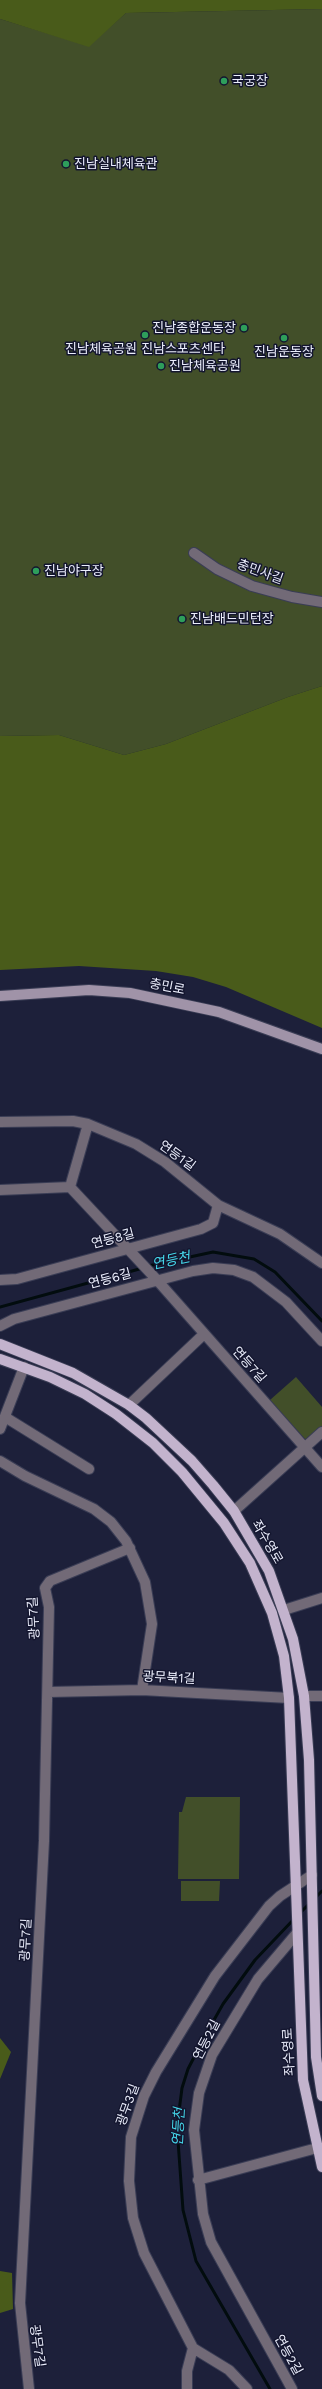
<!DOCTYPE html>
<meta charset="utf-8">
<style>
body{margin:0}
canvas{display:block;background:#1d203a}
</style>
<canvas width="322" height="2389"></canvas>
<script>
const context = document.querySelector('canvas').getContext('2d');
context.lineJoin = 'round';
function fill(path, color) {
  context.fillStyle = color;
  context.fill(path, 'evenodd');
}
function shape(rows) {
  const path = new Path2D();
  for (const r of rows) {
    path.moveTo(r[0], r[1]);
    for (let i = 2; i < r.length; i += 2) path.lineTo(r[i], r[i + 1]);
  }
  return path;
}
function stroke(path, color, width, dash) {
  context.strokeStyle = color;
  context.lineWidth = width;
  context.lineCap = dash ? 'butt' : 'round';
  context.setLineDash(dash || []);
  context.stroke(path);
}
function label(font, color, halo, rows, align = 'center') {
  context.font = font + ' "Work Sans","Noto Sans KR",sans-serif';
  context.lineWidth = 3;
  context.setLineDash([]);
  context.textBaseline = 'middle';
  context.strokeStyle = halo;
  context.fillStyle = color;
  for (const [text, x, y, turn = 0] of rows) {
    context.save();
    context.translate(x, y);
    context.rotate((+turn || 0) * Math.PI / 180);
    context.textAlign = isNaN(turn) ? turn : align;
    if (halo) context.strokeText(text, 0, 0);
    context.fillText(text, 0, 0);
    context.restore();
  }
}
const green = shape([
 [322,9,322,686,288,697,166,744,124,755,59,735,0,736,0,19,89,46,126,13],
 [296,1377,322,1407,322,1429,311,1438,305,1439,270,1400],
 [186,1797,240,1797,239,1879,178,1879,179,1812,182,1812],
 [181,1881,220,1881,219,1901,181,1901]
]);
const forest = shape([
 [0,0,322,0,322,9,126,13,89,47,0,19],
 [322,686,322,1028,226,987,193,977,156,971,79,966,0,970,0,736,59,735,124,755,166,744,288,697],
 [0,2038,11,2052,0,2079],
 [0,2271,12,2273,13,2309,0,2313]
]);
const stream = shape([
 [148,1266,213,1252,254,1259,275,1272,322,1321],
 [0,1307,143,1268],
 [315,1898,322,1891],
 [299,1914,309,1904],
 [270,2389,196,2261,183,2210,177,2127,182,2088,188,2069,205,2036,223,2004,255,1960,294,1919]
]);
const street = shape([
 [194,553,217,569,252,586,292,597,322,602],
 [0,1122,73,1121,88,1124,136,1144,165,1162,218,1205,280,1234,322,1263],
 [70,1187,88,1124],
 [0,1190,70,1187,157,1280,322,1467],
 [0,1280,17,1279,201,1229,213,1223,218,1205],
 [0,1326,14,1319,193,1271,213,1268,234,1270,253,1277,286,1302,322,1341],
 [129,1405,204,1334],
 [5,1417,89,1469],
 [0,1429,24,1367],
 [0,1461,25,1476,94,1509,111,1522,126,1541,145,1582,152,1624,142,1690],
 [234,1511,322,1432],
 [284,1610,322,1598],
 [48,1692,142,1690,289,1698],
 [304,1696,322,1696],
 [198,2180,317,2148],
 [193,2348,229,2370,247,2389],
 [29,2389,20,2303,44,1841,49,1607,45,1588,50,1581,130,1548],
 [187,2389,187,2371,193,2348,144,2253,133,2218,129,2181,131,2137,144,2096,156,2072,215,1976,269,1906,280,1896,312,1875],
 [292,2389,211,2242,203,2214,194,2130,199,2093,212,2055,258,1979,297,1933]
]);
const secondary = shape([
 [0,996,89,990,130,993,219,1012,322,1049]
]);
const primary = shape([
 [0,1344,73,1373,129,1405,146,1418,192,1461,213,1485,234,1511,269,1571,293,1639,304,1696,309,1760,316,2057,322,2096],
 [0,1359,50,1377,85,1394,116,1414,153,1443,182,1472,224,1523,250,1563,272,1613,284,1656,289,1698,303,2080,322,2167]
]);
const markers = [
 [224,81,4,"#2e9e5b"],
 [66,164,4,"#2e9e5b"],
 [244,328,4,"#2e9e5b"],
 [145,335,4,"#2e9e5b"],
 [284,338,4,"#2e9e5b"],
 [161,366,4,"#2e9e5b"],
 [36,571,4,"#2e9e5b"],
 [182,619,4,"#2e9e5b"]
];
const poiNames = [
 ["국궁장",232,81],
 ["진남실내체육관",74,164],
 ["진남종합운동장",236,328,"right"],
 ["진남체육공원 진남스포츠센타",145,349,"center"],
 ["진남운동장",284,352,"center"],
 ["진남체육공원",169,366],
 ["진남야구장",44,571],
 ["진남배드민턴장",190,619]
];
const streetNames = [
 ["충민사길",260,572,20],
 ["충민로",167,987,11],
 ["연등1길",177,1156,36],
 ["연등8길",113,1239,-15],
 ["연등6길",110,1279,-15],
 ["연등7길",249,1365,48],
 ["좌수영로",267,1542,60],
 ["광무7길",34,1618,-93],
 ["광무북1길",169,1678,3],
 ["광무7길",26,1940,-87],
 ["연등2길",207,2040,-63],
 ["좌수영로",289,2052,-93],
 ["광무3길",128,2105,-70],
 ["광무7길",37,2346,82],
 ["연등2길",288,2355,61]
];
const waterNames = [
 ["연등천",171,1261,-12],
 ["연등천",179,2127,-87]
];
fill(green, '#424f29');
fill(forest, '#495b1a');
stroke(stream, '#020c0e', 3);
stroke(street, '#3a3d55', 12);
stroke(secondary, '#3a3d55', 12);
stroke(primary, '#3a3d55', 12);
stroke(street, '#726a77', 10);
stroke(secondary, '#a093a8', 10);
stroke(primary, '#c3b3cd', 10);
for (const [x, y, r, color] of markers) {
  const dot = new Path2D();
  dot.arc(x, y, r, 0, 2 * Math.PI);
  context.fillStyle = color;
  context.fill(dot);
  stroke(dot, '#14162f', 1.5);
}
label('13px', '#ebeefc', '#14162f', poiNames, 'left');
label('13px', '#ebeefc', '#14162f', streetNames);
label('italic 14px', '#45d6e9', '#14162f', waterNames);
</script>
